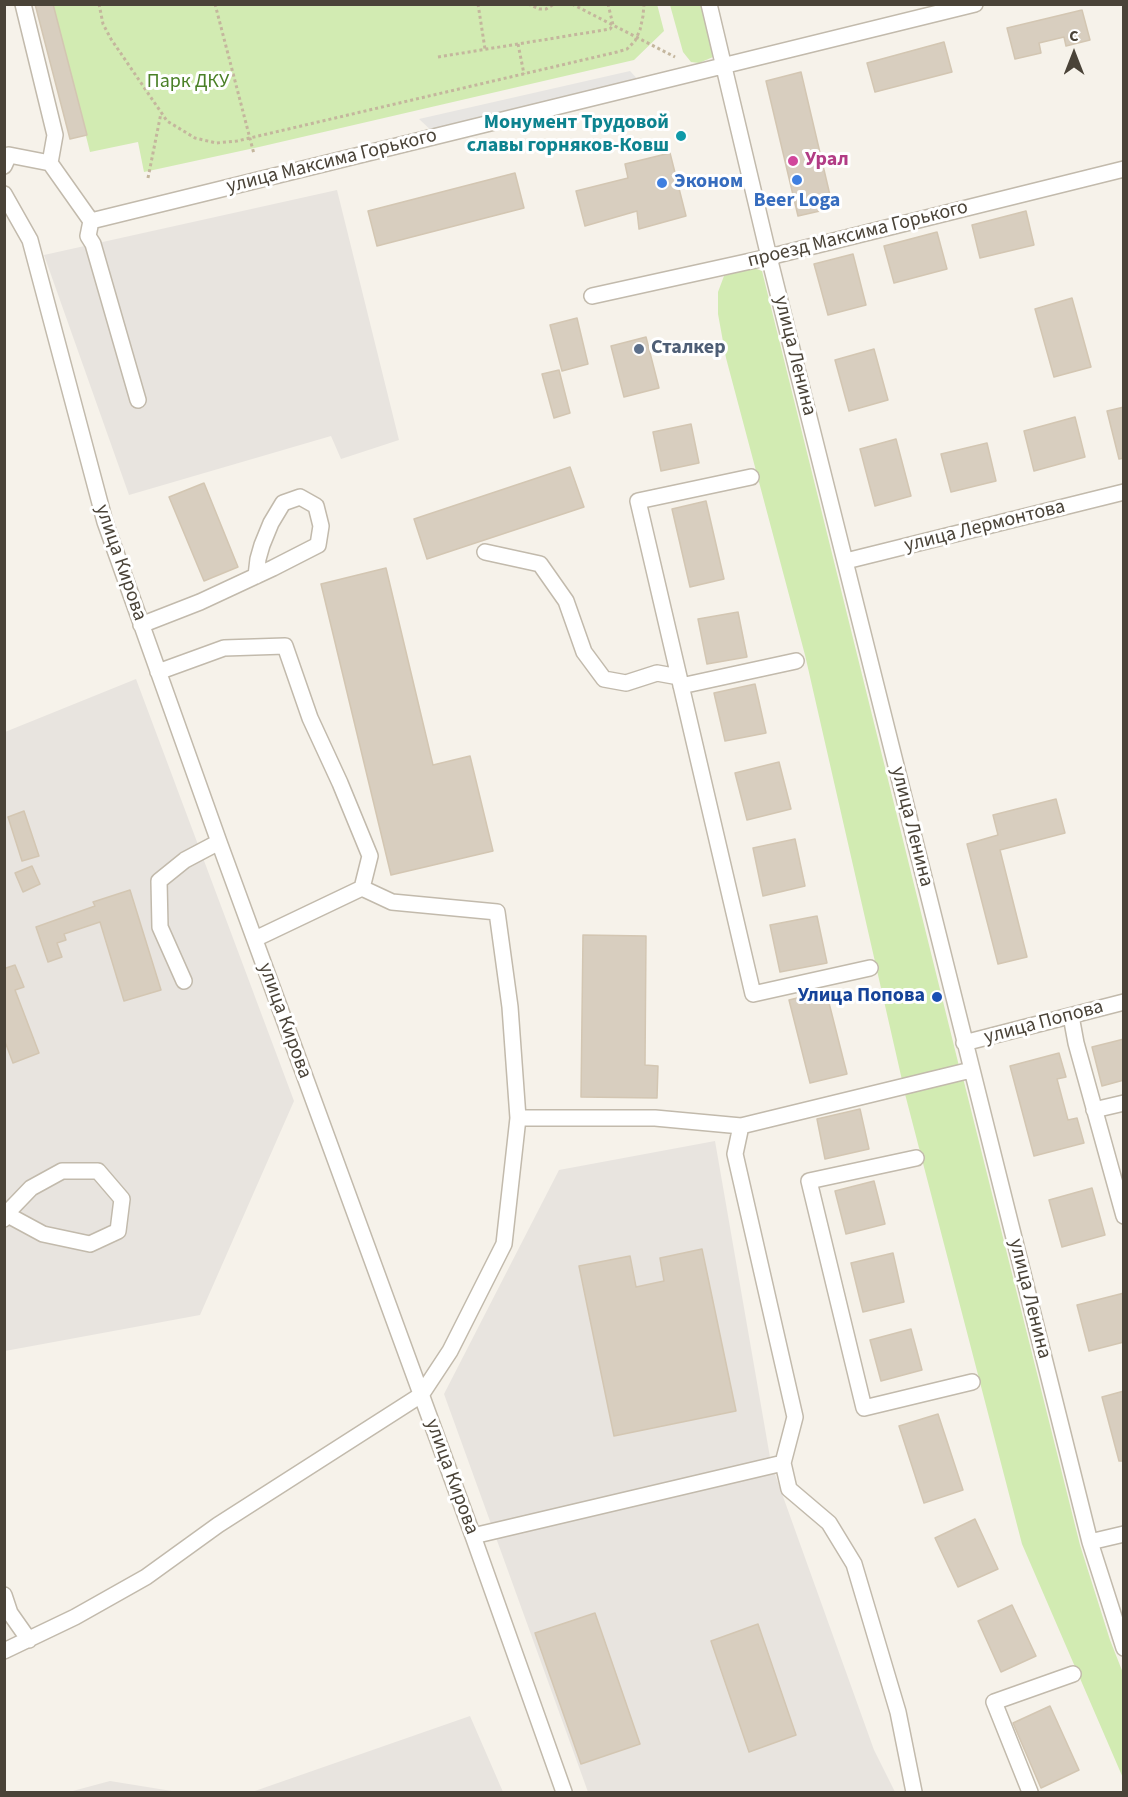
<!DOCTYPE html>
<meta charset="utf-8">
<style>
body{margin:0}
#map{position:relative;width:1128px;height:1797px;overflow:hidden;background:#f6f2ea;font-family:"Source Sans 3",sans-serif}
canvas{display:block}
.frame{position:absolute;inset:0;border:6px solid #4a4338;pointer-events:none}
.north{position:absolute;left:1044px;top:24px;width:60px;height:60px;-webkit-text-stroke:4px #fff;paint-order:stroke;rotate:0deg;font-size:16px;font-weight:700;line-height:24px;text-align:center;color:#4a4338}
.north::after{content:'';display:block;margin:auto;width:21px;height:27px;background:#4a4338;clip-path:polygon(50% 0,100% 100%,50% 72%,0 100%)}
</style>
<div id="map">
<canvas width="1128" height="1797"></canvas>
<div class="frame"></div>
<div class="north">С</div>
</div>
<script>
const context = document.querySelector('canvas').getContext('2d');
context.lineJoin = 'round';
function fill(path, color) {
  context.fillStyle = color;
  context.fill(path, 'evenodd');
}
function shape(rows) {
  const path = new Path2D();
  for (const r of rows) {
    path.moveTo(r[0], r[1]);
    for (let i = 2; i < r.length; i += 2) path.lineTo(r[i], r[i + 1]);
  }
  return path;
}
function stroke(path, color, width, dash) {
  context.strokeStyle = color;
  context.lineWidth = width;
  context.lineCap = dash ? 'butt' : 'round';
  context.setLineDash(dash || []);
  context.stroke(path);
}
function label(font, color, halo, rows, align = 'center') {
  context.font = font + ' "Source Sans 3",sans-serif';
  context.lineWidth = 6;
  context.setLineDash([]);
  context.textBaseline = 'middle';
  context.strokeStyle = halo;
  context.fillStyle = color;
  for (const [text, x, y, turn = 0] of rows) {
    context.save();
    context.translate(x, y);
    context.rotate((+turn || 0) * Math.PI / 180);
    context.textAlign = isNaN(turn) ? turn : align;
    if (halo) context.strokeText(text, 0, 0);
    context.fillText(text, 0, 0);
    context.restore();
  }
}
const industrial = shape([
 [337,190,399,440,341,459,331,436,129,495,44,255],
 [136,679,294,1101,200,1315,5,1351,5,732],
 [715,1141,771,1463,874,1750,895,1792,588,1792,444,1394,559,1170],
 [470,1716,503,1792,252,1792],
 [110,1781,178,1792,69,1792]
]);
const green = shape([
 [657,4,664,31,634,60,259,147,144,172,138,142,90,152,53,5],
 [670,5,702,5,713,57,699,63,691,62,683,52],
 [754,268,762,271,959,1066,902,1080,805,655,726,358,718,314,718,292,724,276],
 [963,1078,1080,1545,1110,1640,1123,1673,1123,1778,1022,1544,905,1094]
]);
const parking = shape([
 [630,71,642,84,434,133,419,119]
]);
const building = shape([
 [35,4,53,4,87,135,70,139,35,4],
 [1082,10,1090,40,1066,46,1064,37,1039,43,1041,53,1015,59,1007,28,1082,10],
 [944,42,952,72,875,92,867,63,944,42],
 [801,72,833,208,798,216,766,81,801,72],
 [670,153,686,216,639,229,637,211,585,226,576,191,628,178,625,164,670,153],
 [515,173,524,208,377,246,368,211,515,173],
 [1026,211,1034,245,980,258,972,225,1026,211],
 [937,232,947,269,894,283,884,246,937,232],
 [853,254,866,305,828,315,814,264,853,254],
 [1072,298,1091,367,1054,377,1035,309,1072,298],
 [577,318,588,364,562,371,550,325,577,318],
 [646,337,659,388,624,397,611,346,646,337],
 [874,349,888,400,849,411,835,360,874,349],
 [559,370,570,413,554,418,542,374,559,370],
 [1124,407,1124,458,1119,459,1107,411,1124,407],
 [1075,417,1085,457,1034,471,1024,431,1075,417],
 [691,424,699,463,661,471,653,432,691,424],
 [896,439,911,496,875,506,860,449,896,439],
 [987,443,996,481,951,492,941,454,987,443],
 [570,467,584,507,427,559,414,519,570,467],
 [204,483,238,567,204,581,169,497,204,483],
 [706,501,724,579,690,587,672,509,706,501],
 [386,568,433,765,470,756,493,851,391,875,321,584,386,568],
 [738,612,747,657,707,664,698,619,738,612],
 [755,684,766,733,725,741,714,693,755,684],
 [779,762,791,809,747,820,735,773,779,762],
 [1056,799,1065,833,1000,850,1027,957,998,964,967,844,998,835,993,815,1056,799],
 [24,811,39,856,22,861,8,817,24,811],
 [795,839,805,886,763,896,753,848,795,839],
 [32,866,40,884,23,892,15,873,32,866],
 [130,890,161,990,124,1001,100,922,64,934,66,940,57,943,62,957,48,962,36,927,95,906,93,902,130,890],
 [817,916,827,963,780,972,770,925,817,916],
 [583,935,646,936,645,1065,658,1066,657,1098,581,1097,583,935],
 [15,965,24,987,15,990,39,1053,13,1063,4,1039,4,966,6,968,15,965],
 [826,991,847,1074,810,1083,789,1000,826,991],
 [1124,1039,1124,1080,1102,1086,1092,1047,1124,1039],
 [1059,1053,1066,1077,1057,1079,1068,1120,1077,1118,1084,1143,1034,1156,1010,1066,1059,1053],
 [860,1109,869,1149,825,1159,817,1119,860,1109],
 [874,1181,885,1224,846,1234,835,1191,874,1181],
 [1092,1188,1105,1235,1062,1247,1049,1200,1092,1188],
 [702,1249,736,1411,614,1436,579,1266,630,1256,636,1287,664,1281,660,1258,702,1249],
 [893,1253,904,1302,863,1312,851,1263,893,1253],
 [1124,1293,1124,1342,1089,1351,1077,1305,1124,1293],
 [911,1329,922,1370,881,1381,870,1340,911,1329],
 [1124,1391,1124,1461,1119,1461,1102,1397,1124,1391],
 [938,1414,963,1490,924,1503,899,1426,938,1414],
 [975,1519,998,1569,958,1587,935,1538,975,1519],
 [1012,1605,1036,1656,1001,1672,978,1621,1012,1605],
 [595,1613,640,1744,581,1764,535,1633,595,1613],
 [758,1624,796,1735,749,1752,711,1641,758,1624],
 [1050,1706,1079,1770,1041,1788,1013,1723,1050,1706]
]);
const path = shape([
 [99,4,103,24,111,39,167,121,195,138,216,143,237,141,617,52,627,49,635,41,640,30,643,16,644,4],
 [215,4,254,154],
 [478,4,485,49],
 [528,4,539,9,546,9,554,4],
 [572,4,675,57],
 [518,44,524,74],
 [438,57,610,29,613,25,608,4],
 [148,178,161,113]
]);
const minor = shape([
 [23,4,55,135,50,163],
 [709,4,769,257,1090,1542,1124,1648],
 [4,166,9,155,50,163,91,221,975,4],
 [4,194,30,240,105,522,219,842,473,1536,564,1792],
 [91,221,88,236,93,244,138,400],
 [592,296,769,257,1124,169],
 [751,477,638,501,753,994,870,968],
 [485,552,540,564,566,601,584,652,604,679,626,683,657,673,679,677],
 [846,561,1124,492],
 [141,625,200,602,273,568,318,545,321,526,316,506,300,497,283,503,271,523,262,545,258,559,256,576],
 [158,672,224,648,285,646,310,718,340,783,370,856,362,888,392,902,497,912,510,1007,518,1118],
 [681,686,796,661],
 [255,939,362,888],
 [184,981,160,927,159,881,185,860,219,842],
 [1071,1016,1076,1043,1124,1216],
 [964,1043,1124,1002],
 [1094,1110,1124,1103],
 [916,1158,809,1181,864,1408,972,1382],
 [4,1219,6,1214,31,1188,62,1171,98,1171,122,1199,118,1231,90,1244,43,1234,6,1214],
 [783,1463,789,1489,829,1523,854,1564,898,1712,914,1792],
 [473,1536,783,1463,795,1417,735,1154,741,1126],
 [1090,1542,1124,1534],
 [4,1595,10,1613,29,1640],
 [4,1651,75,1617,146,1577,218,1525,421,1395,450,1351,504,1244,518,1118,655,1118,741,1126,971,1070],
 [1030,1792,994,1702,1073,1674]
]);
const markers = [
 [681,136,6,"#0f9aa8"],
 [793,161,6,"#d1479c"],
 [797,180,6,"#3f7fe0"],
 [662,183,6,"#3f7fe0"],
 [639,349,6,"#5c6f8a"],
 [937,997,6,"#1a4fb4"]
];
const parkNames = [
 ["Парк ДКУ",188,83]
];
const cultureNames = [
 ["Монумент Трудовой",669,124],
 ["славы горняков-Ковш",669,147]
];
const hotelNames = [
 ["Урал",805,161]
];
const streetNames = [
 ["улица Максима Горького",332,162,-14],
 ["проезд Максима Горького",858,235,-14],
 ["улица Ленина",794,356,76],
 ["улица Лермонтова",985,527,-14],
 ["улица Кирова",120,563,71],
 ["улица Ленина",911,827,76],
 ["улица Кирова",284,1021,70],
 ["улица Попова",1044,1023,-15],
 ["улица Ленина",1029,1299,76],
 ["улица Кирова",451,1477,70]
];
const shopNames = [
 ["Эконом",674,183],
 ["Beer Loga",797,202,"center"]
];
const serviceNames = [
 ["Сталкер",651,349]
];
const transitNames = [
 ["Улица Попова",925,997]
];
fill(industrial, '#e8e4df');
fill(green, '#d2ebb2');
fill(parking, '#e7e5e2');
fill(building, '#d8cebf');
stroke(building, '#d3c6b2', 1.5);
stroke(minor, '#c2baac', 18);
stroke(path, '#c4b69d', 3, [3, 3]);
stroke(minor, '#fff', 15);
for (const [x, y, r, color] of markers) {
  const dot = new Path2D();
  dot.arc(x, y, r, 0, 2 * Math.PI);
  context.fillStyle = color;
  context.fill(dot);
  stroke(dot, '#fff', 2);
}
label('20px', '#4a8027', '#fff', parkNames);
label('bold 20px', '#0d838f', '#fff', cultureNames, 'right');
label('bold 20px', '#b23c85', '#fff', hotelNames, 'left');
label('20px', '#4a4338', '#fff', streetNames);
label('bold 20px', '#366cbe', '#fff', shopNames, 'left');
label('bold 20px', '#4e5e75', '#fff', serviceNames, 'left');
label('bold 20px', '#164399', '#fff', transitNames, 'right');
</script>
